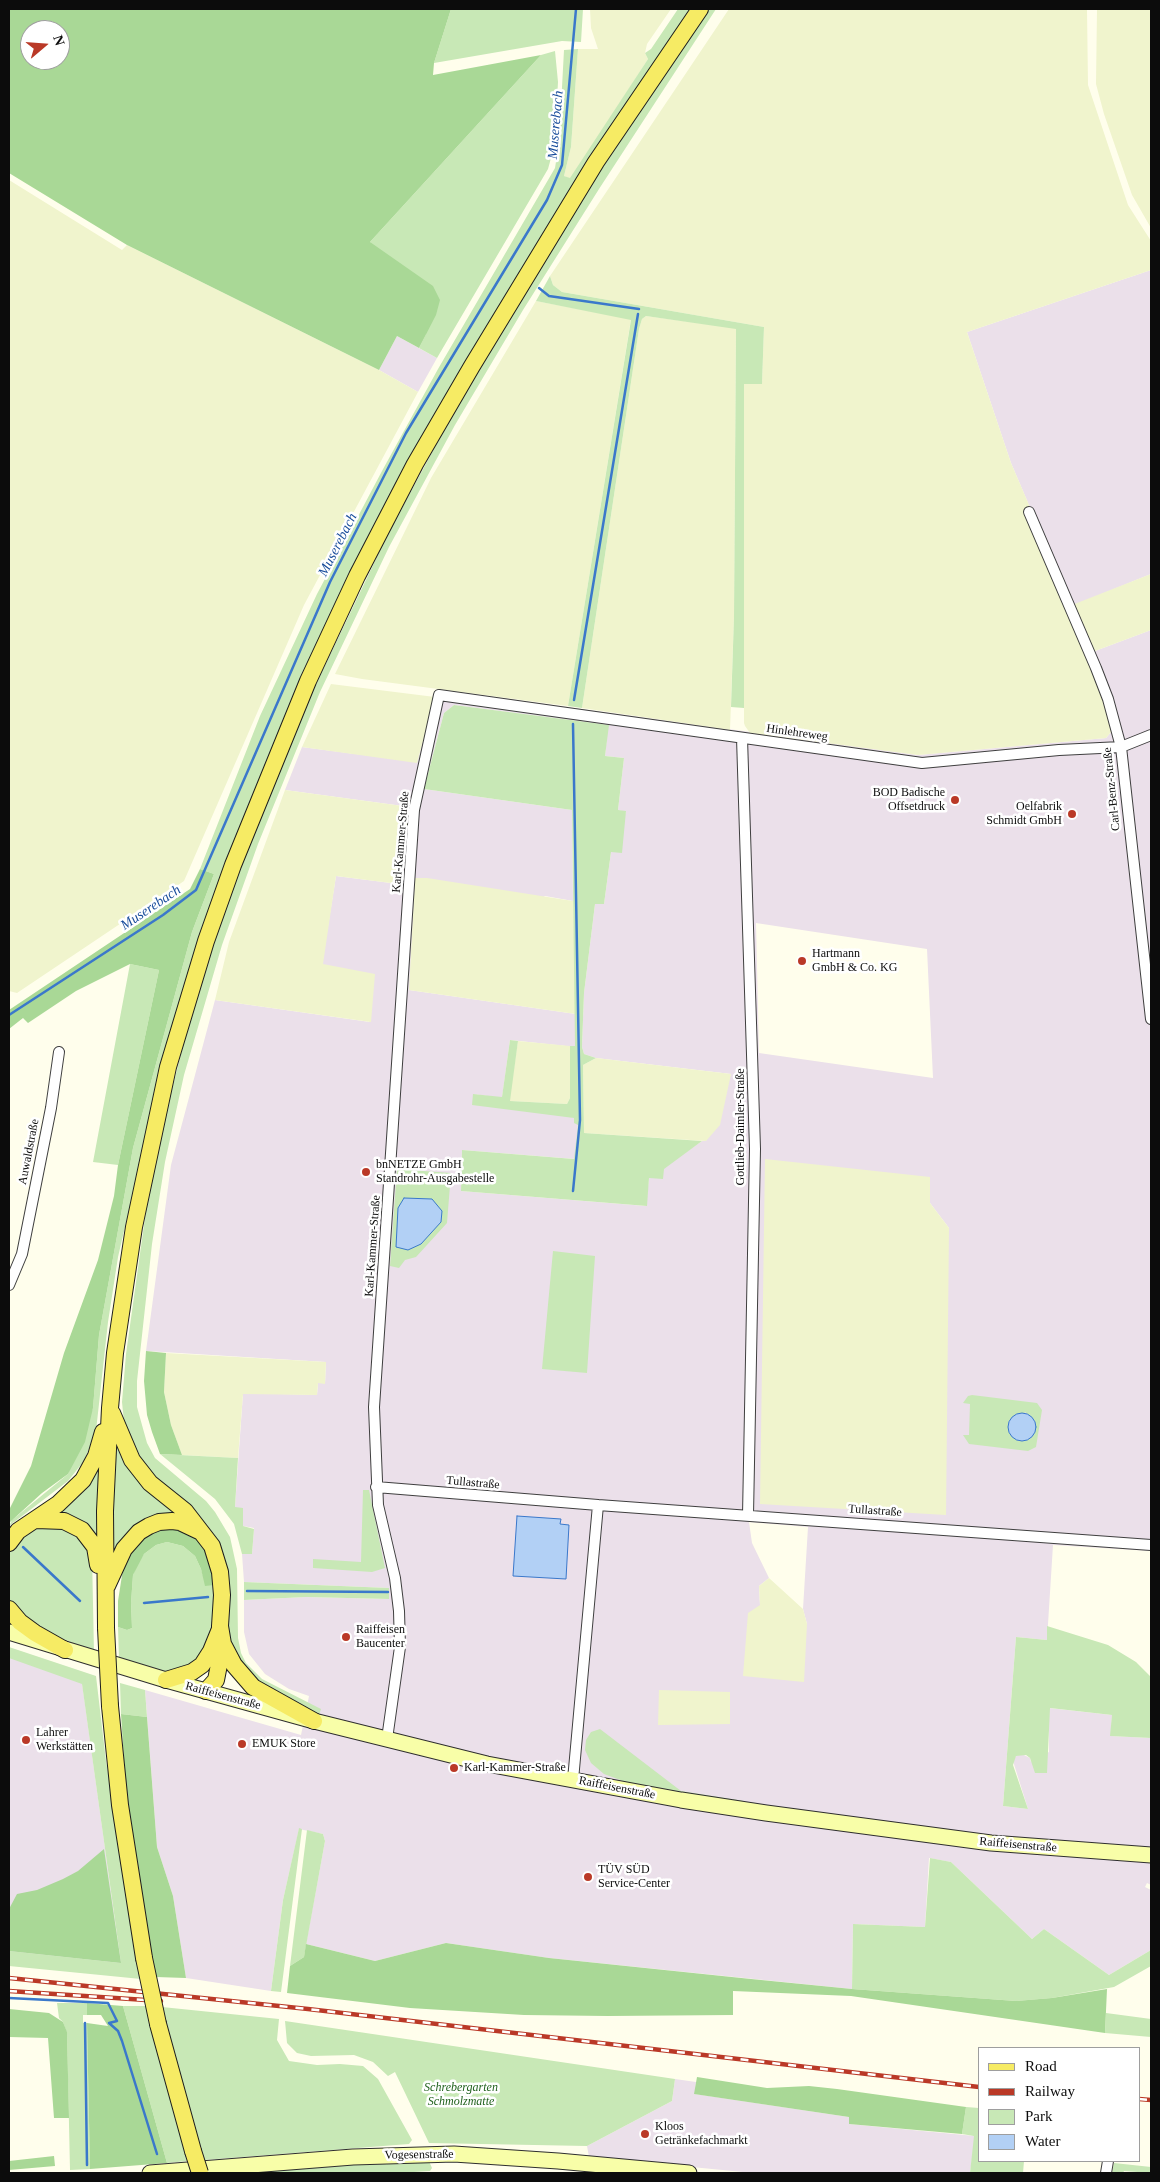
<!DOCTYPE html>
<meta charset="utf-8">
<style>
body{margin:0}
#map{position:relative;width:1160px;height:2182px;overflow:hidden;background:#fffeec;font-family:"Times New Roman",serif}
canvas{display:block}
.frame{position:absolute;inset:0;border:10px solid #0c0c0c;pointer-events:none}
.legend{position:absolute;left:978px;top:2047px;width:162px;height:115px;box-sizing:border-box;background:#fff;border:1px solid #9e9e9e;margin:0;padding:6px 9px;list-style:none;font-size:15px;color:#0c0c0c}
.legend li{display:flex;align-items:center;gap:10px;height:25px}
.legend b{width:25px;border:1px solid #9e9e9e}
.north{position:absolute;left:20px;top:20px;width:50px;height:50px;box-sizing:border-box;background:#fff;border:1px solid #9e9e9e;border-radius:50%;rotate:72deg;font-size:14px;font-weight:700;line-height:20px;text-align:center;color:#0c0c0c}
.north::after{content:'';display:block;margin:auto;width:18px;height:22px;background:#ba3927;clip-path:polygon(50% 0,100% 100%,50% 72%,0 100%)}
</style>
<div id="map">
<canvas width="1160" height="2182"></canvas>
<div class="frame"></div>
<ul class="legend">
<li><b style="height:6px;background:#f6eb64"></b>Road</li>
<li><b style="height:6px;background:#ba3927"></b>Railway</li>
<li><b style="height:14px;background:#c8e8b6"></b>Park</li>
<li><b style="height:14px;background:#b2d0f5"></b>Water</li>
</ul>
<div class="north">N</div>
</div>
<script>
const context = document.querySelector('canvas').getContext('2d');
context.lineJoin = 'round';
function fill(path, color) {
  context.fillStyle = color;
  context.fill(path, 'evenodd');
}
function shape(rows) {
  const path = new Path2D();
  for (const r of rows) {
    if (r.length === 3) {
      path.moveTo(r[0] + r[2], r[1]);
      path.arc(r[0], r[1], r[2], 0, 2 * Math.PI);
      continue;
    }
    path.moveTo(r[0], r[1]);
    for (let i = 2; i < r.length; i += 2) path.lineTo(r[i], r[i + 1]);
  }
  return path;
}
function stroke(path, color, width, dash) {
  context.strokeStyle = color;
  context.lineWidth = width;
  context.lineCap = dash ? 'butt' : 'round';
  context.setLineDash(dash || []);
  context.stroke(path);
}
function label(font, color, halo, rows, align = 'center') {
  context.font = font + ' "Times New Roman",serif';
  context.lineWidth = 5;
  context.setLineDash([]);
  context.textBaseline = 'middle';
  context.strokeStyle = halo;
  context.fillStyle = color;
  for (const [text, x, y, turn = 0] of rows) {
    context.save();
    context.translate(x, y);
    context.rotate((+turn || 0) * Math.PI / 180);
    context.textAlign = isNaN(turn) ? turn : align;
    if (halo) context.strokeText(text, 0, 0);
    context.fillText(text, 0, 0);
    context.restore();
  }
}
const industrial = shape([
 [1151,270,1151,574,1072,606,1011,463,967,332],
 [397,336,437,358,418,392,379,370],
 [1151,630,1151,1551,1053,1545,1047,1640,1016,1637,1003,1806,1028,1809,1013,1761,1016,1756,1022,1754,1030,1758,1031,1762,1049,1752,1049,1708,1112,1715,1111,1736,1151,1738,1151,1885,1147,1883,1145,1887,1151,1890,1151,1950,1109,1975,1044,1929,1032,1939,951,1862,929,1858,925,1927,853,1924,852,1989,549,1958,446,1943,375,1961,306,1944,325,1841,323,1834,299,1829,283,1900,271,1991,186,1978,173,1896,157,1847,145,1690,301,1735,309,1696,289,1689,265,1674,249,1654,244,1632,244,1600,306,1597,389,1599,389,1588,244,1582,242,1554,252,1554,254,1528,243,1526,235,1507,243,1393,317,1395,318,1383,325,1383,326,1362,146,1351,171,1165,215,1000,370,1022,322,964,336,876,399,884,410,807,285,790,302,747,417,762,437,689,918,755,1106,738,1111,732,1087,654],
 [454,705,608,725,605,756,624,758,618,810,626,812,611,852,604,904,595,904,584,993,582,1047,584,1054,596,1058,731,1074,706,1141,702,1141,649,1178,646,1206,461,1191,462,1150,575,1159,578,1124,575,1118,473,1094,502,1098,510,1040,575,1047,576,1014,409,990,545,896,573,901,572,810,424,789,444,713],
 [756,923,927,949,933,1078,759,1053],
 [765,1159,930,1203,949,1228],
 [749,1522,808,1527,803,1609,807,1624,760,1605,759,1586,769,1578,752,1543],
 [9,1657,82,1683,121,1963,9,1951],
 [675,2079,696,2082,695,2094,849,2117,849,2124,975,2136,970,2173,753,2173,589,2157,587,2146,672,2101]
]);
const farmland = shape([
 [590,9,671,9,647,44,645,53,648,59,571,179,564,176,571,147,578,49,598,49,591,28],
 [729,9,1087,9,1088,85,1128,205,1151,241,1151,270,967,332,1011,463,1072,605,1151,574,1151,630,1087,654,1112,718,1111,732,1106,738,918,755,750,733,745,726,744,723,744,384,762,383,764,327,562,292,553,285,550,276],
 [1097,9,1151,9,1151,228,1132,195,1104,114,1096,84],
 [9,180,122,250,127,245,379,370,418,392,304,605,184,881,17,993,9,991],
 [536,301,631,319,568,706,362,679,335,674,431,478],
 [646,316,736,328,734,616,730,730,582,708,639,329,642,319],
 [331,684,435,697,417,763,302,747],
 [285,790,410,807,399,884,336,876,323,964,375,974,371,1022,215,1000,229,942],
 [415,878,427,878,573,901,576,1014,409,990],
 [518,1041,570,1046,570,1098,567,1104,509,1101],
 [596,1058,731,1074,720,1125,706,1141,584,1133,583,1065],
 [765,1159,930,1177,930,1203,949,1228,946,1515,760,1504],
 [166,1353,326,1362,325,1384,318,1383,317,1395,243,1394,238,1458,182,1455,171,1425,164,1392],
 [769,1578,803,1609,807,1624,804,1682,743,1676,748,1613,760,1605,759,1586],
 [659,1690,730,1692,730,1724,658,1725]
]);
const green = shape([
 [451,9,583,9,581,42,562,41,434,63],
 [678,9,693,9,638,89,528,258,432,422,331,619,155,1097,118,1257,108,1322,96,1431,84,1461,68,1481,9,1526,12,1520,68,1474,93,1408,99,1335,133,1148,192,932,214,874,200,869,260,716,317,594,382,471,438,369,555,168,559,143,564,50,578,49,571,147,564,176,570,178,648,59,645,53,651,49],
 [707,9,716,9,599,189,523,310,455,425,389,547,320,692,258,844,222,945,184,1075,165,1162,152,1244,137,1381,137,1407,147,1443,155,1458,206,1501,215,1512,230,1537,237,1569,238,1638,241,1653,246,1663,262,1679,321,1709,319,1715,248,1676,228,1638,213,1535,190,1506,145,1471,124,1422,122,1402,126,1354,150,1182,169,1101,194,1003,217,931,264,802,307,703,388,534,469,384,604,162],
 [555,51,558,82,556,118,554,147,548,169,437,358,419,348,426,334,370,242,541,55],
 [550,276,553,285,562,292,764,327,762,384,744,384,744,708,731,707,734,616,736,329,646,316,642,319,639,329,582,708,568,706,631,320,536,301],
 [454,705,609,725,605,756,624,758,618,810,626,811,622,853,611,852,604,904,595,904,584,993,582,1047,584,1054,596,1058,583,1065,584,1133,702,1141,664,1169,663,1179,649,1178,647,1206,461,1191,462,1150,574,1159,578,1125,574,1123,574,1118,472,1105,473,1094,502,1097,510,1040,518,1041,510,1101,567,1104,570,1098,570,1046,575,1046,572,810,424,789,444,713],
 [130,964,159,970,118,1165,93,1162],
 [397,1169,451,1173,447,1223,416,1257,405,1260,399,1268,390,1266],
 [553,1251,595,1256,587,1373,542,1369],
 [972,1395,1037,1403,1042,1410,1036,1447,1028,1451,969,1444,963,1435,969,1435,970,1404,963,1403,968,1396],
 [1025,1412,1035,1421,1030,1439,1018,1441],
 [115,1433,178,1511,110,1565],
 [160,1454,238,1458,235,1507,243,1508,243,1526,254,1529,252,1554,242,1554,234,1524,215,1499],
 [100,1461,97,1540,49,1517],
 [363,1490,369,1490,385,1568,372,1572,313,1568,313,1559,361,1562],
 [48,1524,75,1529,92,1555,94,1653,37,1627,12,1606,9,1599,9,1551,30,1530],
 [167,1542,183,1546,195,1556,201,1569,205,1582,214,1585,215,1603,208,1648,189,1670,163,1673,119,1660,118,1627,127,1630,132,1628,131,1603,133,1575,138,1562,144,1554,156,1545],
 [244,1582,389,1588,389,1599,306,1597,244,1600],
 [1047,1626,1108,1645,1136,1662,1151,1677,1151,1738,1110,1736,1112,1715,1050,1708,1047,1773,1035,1773,1030,1758,1026,1755,1016,1756,1013,1765,1028,1809,1003,1806,1016,1637,1047,1640],
 [9,1647,96,1676,106,1761,141,1979,9,1966,9,1951,121,1963,82,1684,9,1658],
 [120,1683,145,1690,147,1717,121,1714],
 [600,1729,681,1791,744,1801,743,1805,631,1784,604,1774,591,1763,585,1750,586,1740,591,1732],
 [299,1828,302,1829,281,1992,271,1991,283,1900],
 [307,1830,323,1834,325,1841,304,1957,290,1966],
 [930,1858,951,1862,1032,1939,1044,1929,1109,1975,1151,1950,1151,1966,1114,1987,1052,1998,1016,2001,852,1989,853,1924,925,1927],
 [57,2003,87,2003,87,2015,83,2015,83,2023,87,2023,90,2169,70,2170,67,2033,63,2022,59,2018],
 [123,2006,146,2006,188,2161,167,2163],
 [162,2007,279,2019,277,2040,289,2061,317,2065,340,2064,363,2066,378,2079,412,2140,409,2144,204,2160],
 [1106,2013,1151,2019,1151,2037,1105,2033],
 [285,2021,675,2079,672,2101,587,2146,429,2143,395,2072,388,2076,373,2062,354,2055,311,2056,297,2053,287,2043],
 [966,2107,979,2108,979,2161,1024,2161,1023,2173,970,2173,974,2136,962,2134],
 [428,2159,432,2168,430,2171,398,2173,237,2173,239,2171],
 [1114,2163,1151,2167,1151,2173,1124,2171,1123,2173,1112,2173]
]);
const forest = shape([
 [9,9,451,9,434,63,433,75,541,55,370,242,433,286,440,300,436,315,419,348,397,336,379,370,127,245,9,173],
 [30,30,60,30,60,60,30,60],
 [200,869,214,874,192,932,133,1148,99,1335,93,1408,85,1442,68,1474,42,1493,9,1523,9,1510,31,1466,64,1353,98,1260,114,1196,118,1165,159,970,130,964,76,991,28,1023,23,1018,9,1029,9,1010,190,889],
 [146,1351,166,1353,164,1392,171,1425,182,1455,160,1454,152,1432,147,1415,144,1381],
 [168,1525,195,1535,204,1547,211,1565,214,1585,205,1586,201,1569,195,1556,183,1546,167,1542,156,1545,144,1554,133,1575,131,1603,132,1628,127,1630,118,1627,118,1601,123,1569,130,1550,145,1534],
 [121,1714,147,1717,157,1847,173,1896,186,1978,156,1977,145,1935,128,1823],
 [104,1849,121,1963,9,1951,9,1909,17,1894,37,1890,63,1879,78,1871],
 [446,1943,549,1958,751,1979,852,1989,1016,2001,1052,1998,1107,1989,1105,2033,851,1996,733,1991,733,2015,608,2016,524,2015,410,2008,287,1993,290,1966,304,1957,306,1944,375,1961],
 [87,2003,123,2006,167,2163,90,2169,87,2023,108,2026,101,2015,87,2015],
 [9,2009,49,2013,63,2022,67,2032,69,2118,54,2118,48,2038,9,2037],
 [697,2077,767,2088,809,2086,837,2089,966,2107,962,2134,849,2124,849,2117,694,2094],
 [54,2156,55,2166,9,2170,9,2161]
]);
const water = shape([
 [404,1198,432,1199,442,1211,441,1222,421,1244,408,1250,396,1247,398,1208,404,1198],
 [1022,1427,14],
 [517,1516,561,1519,560,1524,569,1525,566,1579,513,1576,517,1516]
]);
const stream = shape([
 [539,288,549,296,639,309],
 [574,700,638,314],
 [573,724,580,1120,573,1191],
 [9,1015,163,915,196,890,330,582,406,433,547,200,562,165,576,9],
 [23,1547,80,1601],
 [247,1591,388,1592],
 [144,1603,208,1597],
 [9,1998,108,2003,117,2021,109,2023,118,2031,122,2041,157,2154],
 [85,2023,87,2165]
]);
const street = shape([
 [1029,512,1096,668,1108,699,1121,747,1151,1019],
 [742,738,755,1149,748,1515],
 [9,1285,22,1254,51,1108,59,1052],
 [376,1487,598,1505,1151,1545],
 [387,1739,400,1647,399,1611,395,1578,378,1505,374,1407,414,810,439,695,922,763,1059,750,1121,747,1151,735],
 [573,1780,598,1505],
 [1106,2173,1108,2161]
]);
const secondary = shape([
 [9,1632,166,1680,314,1721,487,1764,681,1800,766,1813,991,1843,1151,1855],
 [150,2173,353,2157,454,2154,558,2161,689,2173]
]);
const primary = shape([
 [112,1413,132,1460,150,1483,185,1511,212,1546,220,1572,222,1595,220,1626,223,1644,234,1665,253,1687,314,1721],
 [36,1520,64,1521,82,1530,95,1547,98,1565],
 [9,1543,18,1531,58,1504,83,1480,96,1456,103,1432],
 [107,1586,124,1549,139,1532,149,1526,159,1522,172,1521,180,1522,199,1531],
 [9,1609,20,1622,35,1633,65,1650],
 [106,1628,105,1511,110,1408,115,1353,134,1227,168,1067,206,941,233,865,308,681,357,576,415,464,472,366,596,162,700,9],
 [166,1680,192,1672,202,1665,211,1651,220,1629],
 [206,1691,216,1680,223,1644],
 [110,1706,120,1805,144,1958],
 [158,2024,193,2151]
]);
const rail = shape([
 [9,1978,308,2009,979,2087],
 [9,1991,161,2001],
 [1139,2099,1151,2100]
]);
const primaryBridge = shape([
 [106,1628,110,1706],
 [144,1958,158,2024],
 [193,2151,200,2173]
]);
const markers = [
 [955,800,5,"#ba3927"],
 [1072,814,5,"#ba3927"],
 [802,961,5,"#ba3927"],
 [366,1172,5,"#ba3927"],
 [346,1637,5,"#ba3927"],
 [26,1740,5,"#ba3927"],
 [242,1744,5,"#ba3927"],
 [454,1768,5,"#ba3927"],
 [588,1877,5,"#ba3927"],
 [645,2134,5,"#ba3927"]
];
const streetNames = [
 ["Hinlehreweg",797,733,8],
 ["Carl-Benz-Straße",1112,789,-96],
 ["Karl-Kammer-Straße",401,842,-85],
 ["Gottlieb-Daimler-Straße",741,1127,-90],
 ["Auwaldstraße",29,1152,-79],
 ["Karl-Kammer-Straße",373,1246,-86],
 ["Tullastraße",473,1483,5],
 ["Tullastraße",875,1511,4],
 ["Raiffeisenstraße",223,1696,15],
 ["Raiffeisenstraße",617,1788,11],
 ["Raiffeisenstraße",1018,1845,5],
 ["Vogesenstraße",419,2155,-1]
];
const poiNames = [
 ["BOD Badische",945,793,"right"],
 ["Offsetdruck",945,807,"right"],
 ["Oelfabrik",1062,807,"right"],
 ["Schmidt GmbH",1062,821,"right"],
 ["Hartmann",812,954],
 ["GmbH & Co. KG",812,968],
 ["bnNETZE GmbH",376,1165],
 ["Standrohr-Ausgabestelle",376,1179],
 ["Raiffeisen",356,1630],
 ["Baucenter",356,1644],
 ["Lahrer",36,1733],
 ["Werkstätten",36,1747],
 ["EMUK Store",252,1744],
 ["Karl-Kammer-Straße",464,1768],
 ["TÜV SÜD",598,1870],
 ["Service-Center",598,1884],
 ["Kloos",655,2127],
 ["Getränkefachmarkt",655,2141]
];
const parkNames = [
 ["Schrebergarten",461,2088],
 ["Schmolzmatte",461,2102]
];
const waterNames = [
 ["Muserebach",556,125,-85],
 ["Muserebach",338,545,-63],
 ["Muserebach",151,908,-34]
];
fill(industrial, '#ebe0ea');
fill(farmland, '#f0f4cd');
fill(green, '#c8e8b6');
fill(forest, '#a9d896');
fill(water, '#b2d0f5');
stroke(water, '#3a78cb', 1);
stroke(stream, '#3a78cb', 2.5);
stroke(street, '#3f3f3f', 12);
stroke(secondary, '#2e2e2e', 17);
stroke(primary, '#1d1d1d', 18);
stroke(street, '#fff', 10);
stroke(secondary, '#f8fea8', 15);
stroke(primary, '#f6eb64', 16);
stroke(rail, '#ba3927', 4.5);
stroke(rail, '#fff', 2.5, [8]);
stroke(primaryBridge, '#1d1d1d', 18, []);
stroke(primaryBridge, '#f6eb64', 16);
for (const [x, y, r, color] of markers) {
  const dot = new Path2D();
  dot.arc(x, y, r, 0, 2 * Math.PI);
  context.fillStyle = color;
  context.fill(dot);
  stroke(dot, '#fff', 2);
}
label('12px', '#0c0c0c', '#fff', streetNames);
label('12px', '#0c0c0c', '#fff', poiNames, 'left');
label('italic 12px', '#21621e', '#fff', parkNames);
label('italic 14px', '#184c9b', '#fff', waterNames);
</script>
